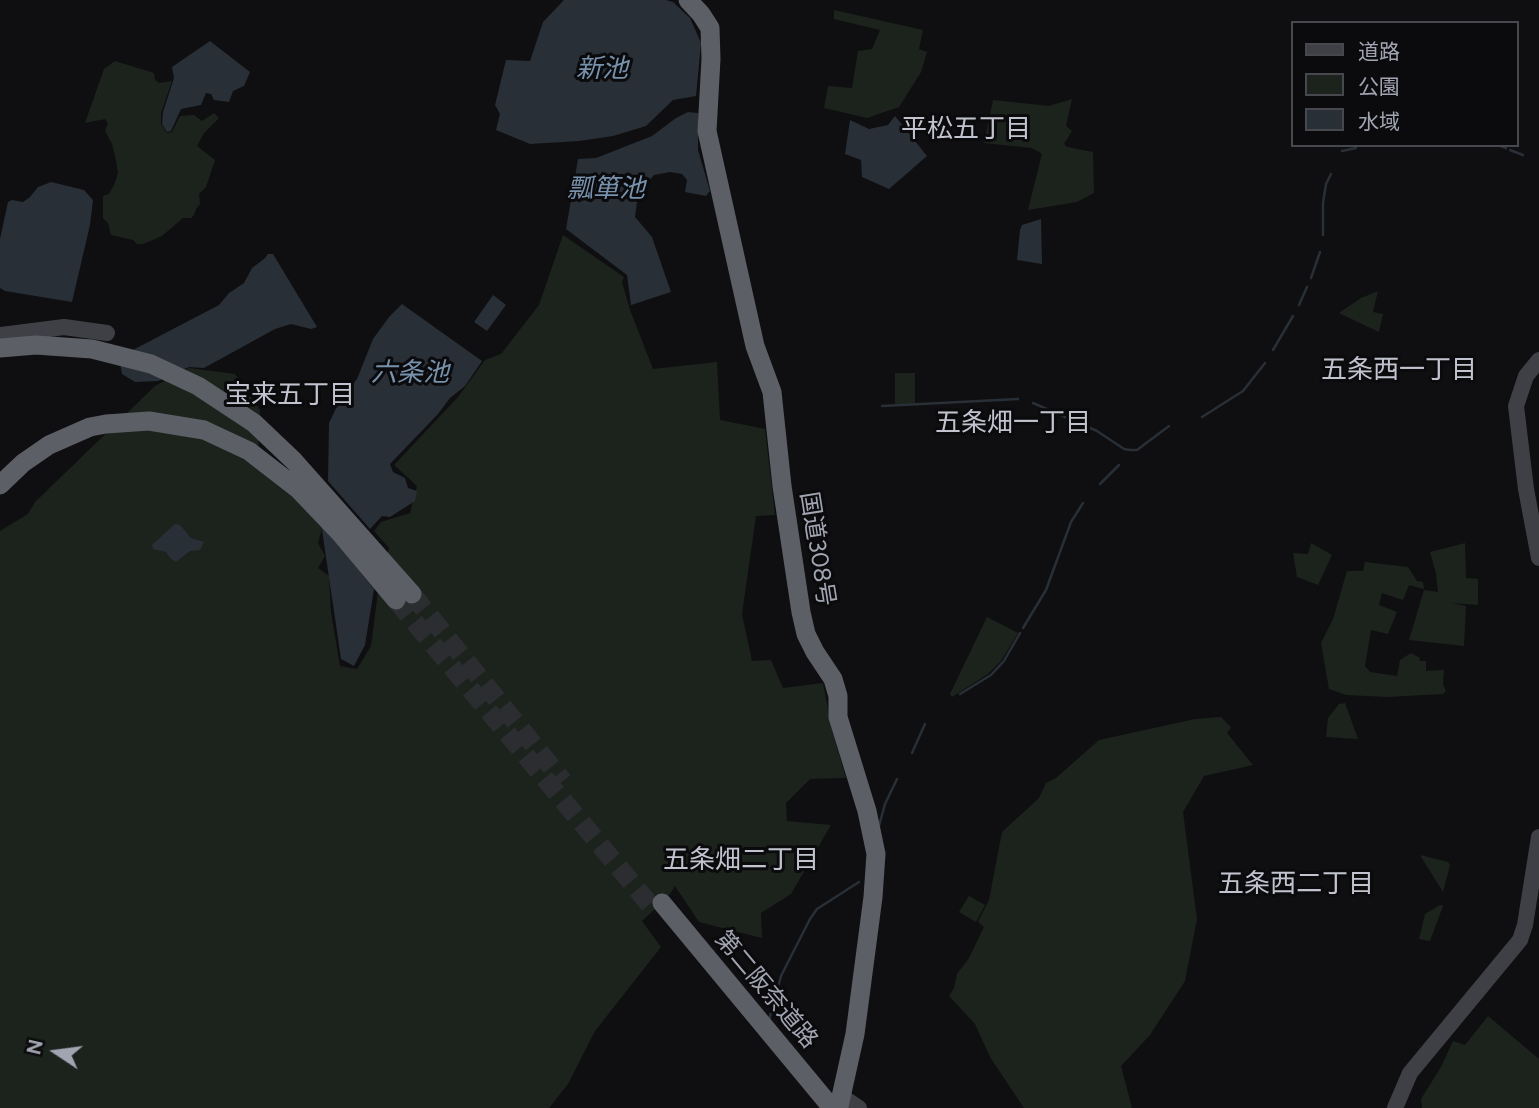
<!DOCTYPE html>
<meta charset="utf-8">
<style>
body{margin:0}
#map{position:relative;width:1539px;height:1108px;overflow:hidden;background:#0f0f11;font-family:Figtree,"Noto Sans JP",sans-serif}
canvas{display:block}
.legend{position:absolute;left:1291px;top:21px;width:228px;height:126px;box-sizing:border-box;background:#0b0a0c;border:2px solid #47484e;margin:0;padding:9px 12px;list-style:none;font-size:21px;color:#a1a5b2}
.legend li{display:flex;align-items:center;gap:14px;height:35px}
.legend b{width:35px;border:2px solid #47484e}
.north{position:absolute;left:21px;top:1017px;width:70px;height:70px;-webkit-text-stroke:5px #0b0a0c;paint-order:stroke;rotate:283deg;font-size:19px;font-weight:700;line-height:28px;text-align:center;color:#a1a5b2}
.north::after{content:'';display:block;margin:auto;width:24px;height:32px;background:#a1a5b2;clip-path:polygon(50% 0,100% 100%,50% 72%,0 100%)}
</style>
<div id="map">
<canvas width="1539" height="1108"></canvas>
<ul class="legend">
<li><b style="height:9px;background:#3f4046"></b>道路</li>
<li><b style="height:19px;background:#1c231d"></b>公園</li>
<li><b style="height:19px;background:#282f36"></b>水域</li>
</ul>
<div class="north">N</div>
</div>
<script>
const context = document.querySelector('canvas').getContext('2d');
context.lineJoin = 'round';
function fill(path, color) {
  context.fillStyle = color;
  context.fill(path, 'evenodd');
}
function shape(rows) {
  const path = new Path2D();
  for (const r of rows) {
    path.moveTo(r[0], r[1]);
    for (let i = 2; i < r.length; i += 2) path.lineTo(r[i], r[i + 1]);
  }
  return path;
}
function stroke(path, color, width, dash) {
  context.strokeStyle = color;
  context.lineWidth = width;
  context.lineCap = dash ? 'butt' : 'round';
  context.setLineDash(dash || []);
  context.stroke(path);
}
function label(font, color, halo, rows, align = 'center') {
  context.font = font + ' Figtree,"Noto Sans JP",sans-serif';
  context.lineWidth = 6;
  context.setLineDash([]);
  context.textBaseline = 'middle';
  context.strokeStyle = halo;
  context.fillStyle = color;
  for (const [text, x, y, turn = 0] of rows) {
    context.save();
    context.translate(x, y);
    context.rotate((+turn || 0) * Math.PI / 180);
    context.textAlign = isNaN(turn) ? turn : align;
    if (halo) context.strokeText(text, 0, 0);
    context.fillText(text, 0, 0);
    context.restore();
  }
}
const green = shape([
 [834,10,923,30,919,49,927,52,921,72,899,107,867,118,824,108,828,86,852,88,858,51,872,49,880,30,834,19],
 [115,61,154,73,155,80,159,83,172,81,161,113,161,124,167,133,172,132,180,116,194,115,202,121,214,113,219,118,204,133,197,146,215,160,206,187,199,194,200,204,196,209,194,215,191,218,183,218,162,236,143,244,137,244,133,240,111,235,108,223,103,218,103,196,109,194,114,185,118,173,116,161,112,144,105,131,108,123,105,119,85,123,104,69],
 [1072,99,1066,126,1072,131,1064,144,1067,147,1093,152,1094,193,1077,202,1028,210,1042,154,1032,148,984,143,993,100,1049,106],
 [563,235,624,277,622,282,630,310,653,369,717,362,720,420,765,429,775,515,756,516,742,614,752,661,771,660,783,688,823,683,832,730,846,778,810,779,786,803,787,821,831,825,791,894,761,913,762,938,699,922,675,886,668,897,642,921,661,947,595,1031,568,1084,549,1108,0,1108,0,531,28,514,35,502,155,386,189,368,235,374,260,410,258,456,322,528,318,543,325,556,318,568,329,576,331,612,340,666,357,669,371,646,378,592,389,548,374,531,381,522,410,513,417,486,394,465,458,397,485,360,501,354,539,305],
 [1378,291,1373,312,1383,314,1379,332,1339,313,1361,298],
 [895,373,915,373,915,404,895,405],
 [1311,543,1332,555,1318,585,1297,577,1293,553,1308,554],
 [1465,543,1466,578,1478,579,1478,605,1451,603,1466,606,1464,646,1409,640,1424,590,1438,592,1436,573,1430,552],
 [1365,562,1408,567,1417,581,1423,582,1424,589,1409,585,1403,600,1382,593,1379,605,1397,612,1388,634,1371,630,1365,666,1370,672,1397,676,1400,660,1411,653,1420,658,1419,661,1426,661,1426,671,1444,670,1443,684,1446,691,1443,694,1387,697,1346,695,1329,689,1321,643,1333,619,1347,571,1363,571],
 [987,617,1018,633,1001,661,988,674,952,697,950,694],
 [1345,703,1358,739,1326,737,1328,718,1339,704],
 [1221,717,1231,727,1227,733,1253,765,1204,776,1183,812,1197,919,1185,981,1150,1035,1121,1066,1132,1108,1024,1108,990,1057,975,1024,949,996,954,988,957,974,969,958,984,927,978,922,989,900,1002,832,1039,798,1046,783,1056,778,1099,740,1195,719],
 [1420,855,1448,862,1450,865,1443,892],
 [969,896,985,905,976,922,959,912],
 [1440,905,1443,906,1430,941,1419,939,1425,914],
 [1488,1016,1539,1059,1539,1108,1422,1108,1421,1099,1441,1067,1453,1041,1465,1045]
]);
const water = shape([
 [564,0,666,0,673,2,690,18,701,43,696,96,673,100,646,126,613,136,579,141,530,144,496,130,500,114,495,105,506,60,530,61,543,22],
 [210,41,250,72,244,86,233,91,229,102,214,100,211,94,206,93,201,105,181,109,171,131,167,132,162,124,163,112,174,78,172,67],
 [688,112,698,113,698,150,710,191,706,196,685,192,687,180,682,174,670,172,654,175,642,189,637,202,635,217,652,237,671,292,631,305,627,275,566,229,578,159,596,158,652,136,676,118],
 [895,116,927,156,889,189,862,177,861,160,845,154,850,120,869,129,888,125],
 [51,182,84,190,93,200,90,225,72,302,5,291,0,288,0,239,8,202,12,200,23,202,30,197,38,187],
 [1041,219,1042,264,1017,260,1020,230,1022,225],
 [268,254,273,254,317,327,311,329,291,324,275,329,204,368,189,367,158,381,135,382,122,374,120,363,129,352,219,305,229,293,244,283,252,268,264,259],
 [493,295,506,305,487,331,474,322],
 [402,304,482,361,465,386,450,398,438,414,390,464,393,472,405,478,408,488,417,491,415,501,390,517,382,516,370,529,328,481,329,423,339,402,357,379,373,339,389,317],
 [321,523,374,589,365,645,354,666,341,659],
 [175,524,180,525,191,538,204,542,200,550,190,551,176,562,171,559,166,552,153,549,152,545]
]);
const stream = shape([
 [1498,145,1506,148],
 [1510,150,1523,155],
 [1342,151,1356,148],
 [1323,235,1323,203,1326,184,1331,174],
 [1311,278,1320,252],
 [1299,305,1307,287],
 [1273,350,1293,316],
 [1033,403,1097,431,1124,449,1130,450,1137,450,1169,426],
 [882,406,1018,399],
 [1202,417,1243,391,1265,363],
 [1100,484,1119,465],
 [1023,628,1046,590,1071,522,1083,503],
 [960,694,991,675,1004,661,1020,633],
 [912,753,925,724],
 [879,826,885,804,897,779],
 [769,1020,781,976,810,919,817,909,859,882]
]);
const highwayTunnel = shape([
 [412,594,563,781],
 [396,600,656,912]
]);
const secondary = shape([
 [0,335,64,327,107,333],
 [1539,360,1526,376,1516,406,1526,489,1539,558],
 [840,1095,859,1108],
 [1395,1108,1410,1073,1520,940,1525,925,1539,837]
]);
const highway = shape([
 [688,0,701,14,710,28,711,59,707,131,755,346,772,392,782,486,801,612,806,634,815,652,833,679,838,696,838,717,867,811,876,854,873,897,855,1034,839,1106],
 [0,348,36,345,92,349,151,364,198,386,254,423,294,461,412,594],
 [0,485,23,463,49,445,90,427,106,424,149,421,204,430,249,451,298,489,340,533,396,600],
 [662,903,832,1108]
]);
const streetNames = [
 ["国道308号",817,549,81],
 ["第二阪奈道路",766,990,50]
];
const waterNames = [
 ["新池",602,69],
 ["瓢箪池",606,189],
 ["六条池",410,373]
];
const neighbourhoodNames = [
 ["平松五丁目",966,129],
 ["五条西一丁目",1399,370],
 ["宝来五丁目",290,395],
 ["五条畑一丁目",1013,423],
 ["五条畑二丁目",741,860],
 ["五条西二丁目",1296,884]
];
fill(green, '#1c231d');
fill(water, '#282f36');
stroke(stream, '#282f36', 2.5);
stroke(highwayTunnel, '#2c2d31', 19, [19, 10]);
stroke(secondary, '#3f4046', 16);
stroke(highway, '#5d5f67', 19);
label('24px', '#a1a5b2', '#0b0a0c', streetNames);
label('italic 26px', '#7792ad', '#0b0a0c', waterNames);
label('26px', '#c1c4ce', '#0b0a0c', neighbourhoodNames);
</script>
